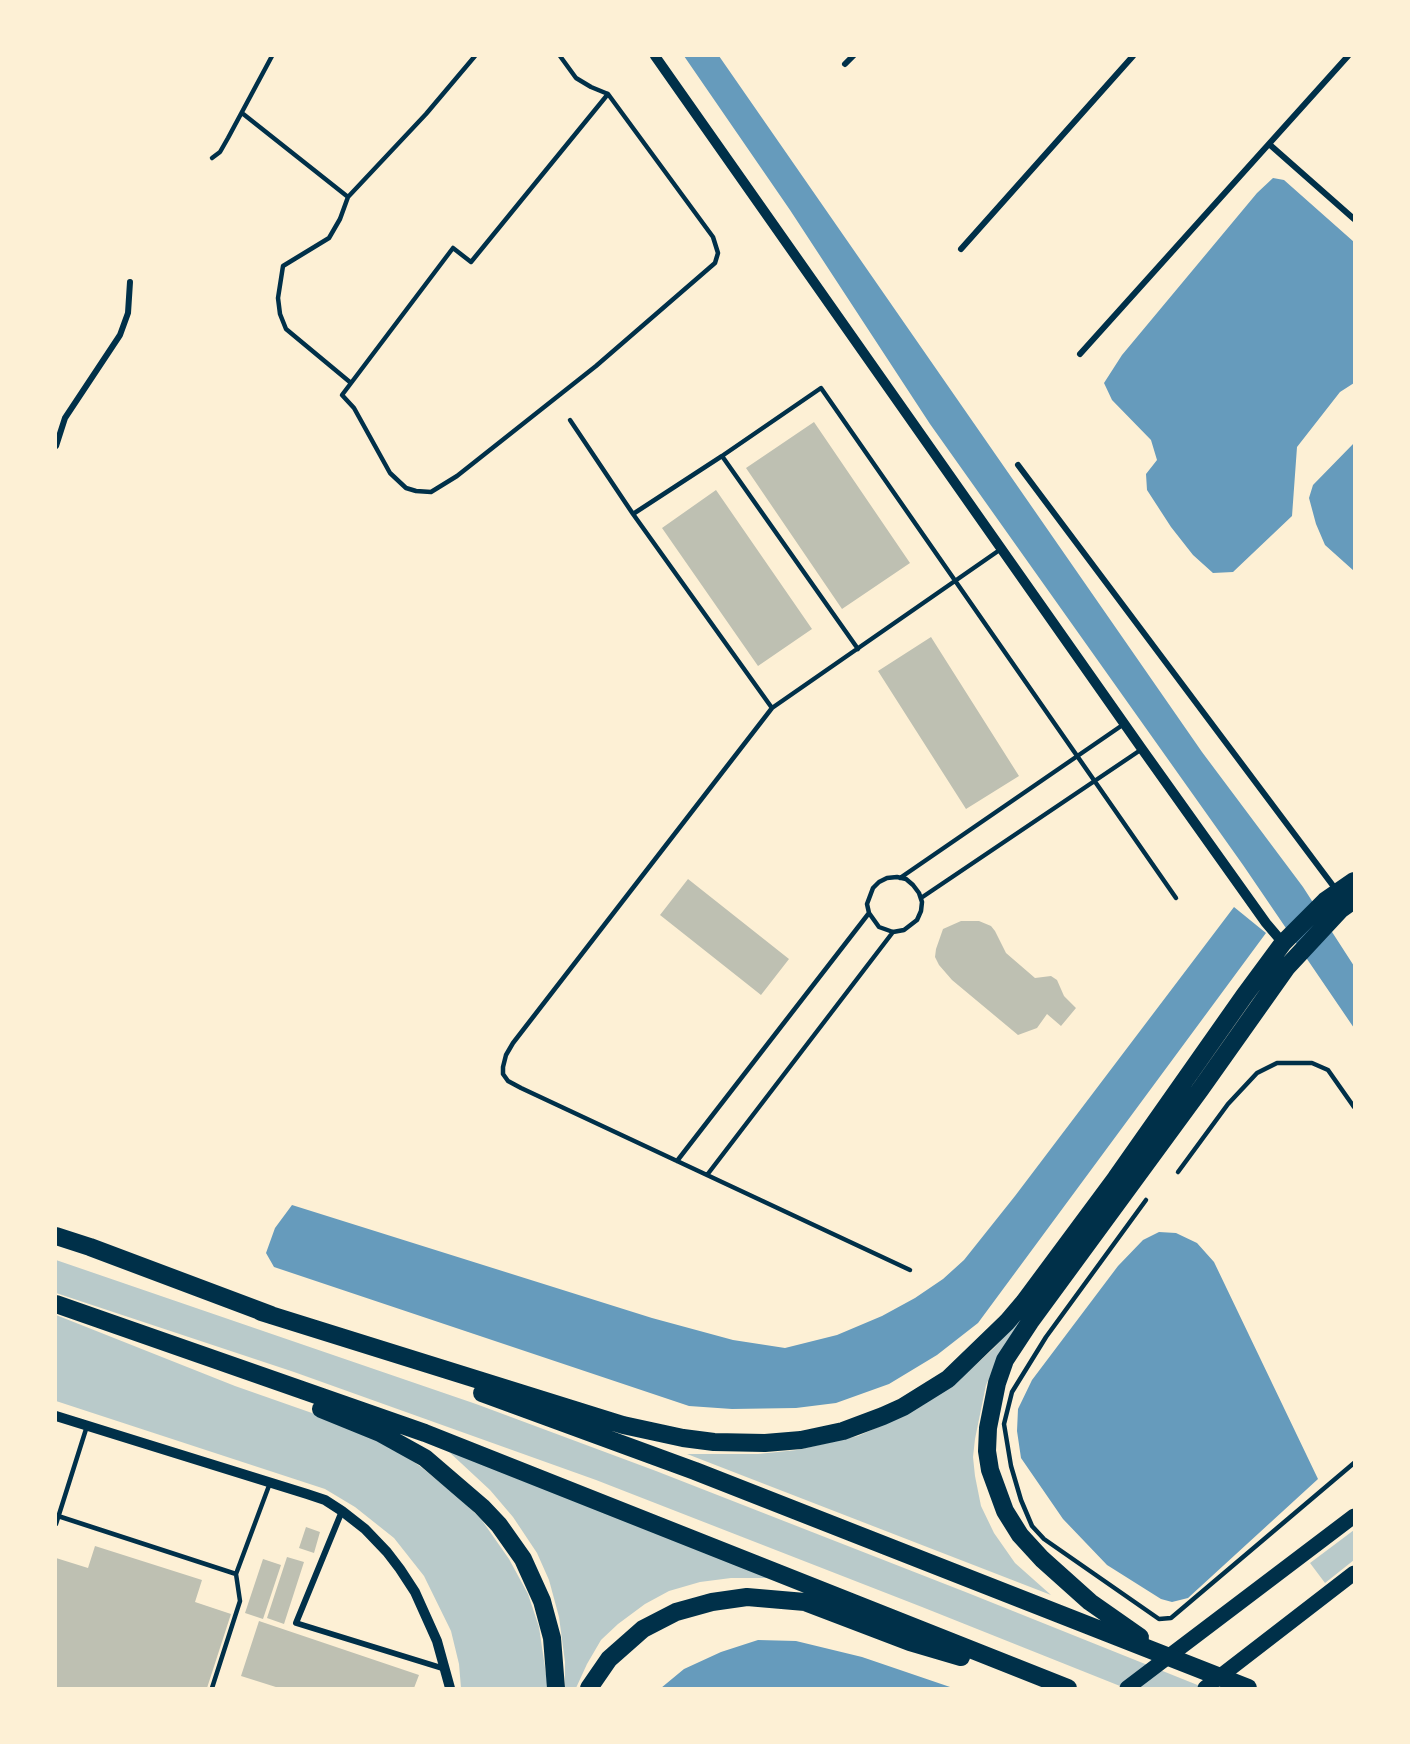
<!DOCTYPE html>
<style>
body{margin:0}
#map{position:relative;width:1410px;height:1744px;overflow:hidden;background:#fdf0d5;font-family:"Fira Sans Condensed",sans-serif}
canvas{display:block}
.frame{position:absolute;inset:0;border:57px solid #fdf0d5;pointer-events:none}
</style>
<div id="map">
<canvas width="1410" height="1744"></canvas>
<div class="frame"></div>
</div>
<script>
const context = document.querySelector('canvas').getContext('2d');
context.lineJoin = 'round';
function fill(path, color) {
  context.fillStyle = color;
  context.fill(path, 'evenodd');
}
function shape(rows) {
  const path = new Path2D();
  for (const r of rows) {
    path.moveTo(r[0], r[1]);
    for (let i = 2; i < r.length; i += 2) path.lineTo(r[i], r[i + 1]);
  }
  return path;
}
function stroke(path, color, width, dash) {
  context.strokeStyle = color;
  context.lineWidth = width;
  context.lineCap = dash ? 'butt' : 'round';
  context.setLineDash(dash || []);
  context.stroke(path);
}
const green = shape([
 [56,1260,476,1404,656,1471,968,1593,1205,1688,1125,1688,922,1607,596,1480,294,1372,56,1293],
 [1024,1314,1003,1357,991,1374,986,1385,975,1439,973,1457,975,1476,981,1506,994,1533,1015,1563,1051,1595,687,1454,758,1454,797,1450,858,1436,905,1415,970,1370,994,1348],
 [56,1315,235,1386,349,1426,404,1455,421,1467,457,1496,481,1519,509,1559,528,1594,539,1627,548,1688,461,1688,459,1664,451,1631,424,1576,394,1538,355,1507,325,1489,56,1401],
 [433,1437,811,1578,731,1578,700,1582,669,1591,645,1604,618,1624,601,1640,587,1664,576,1688,565,1688,565,1662,559,1617,549,1580,537,1553,513,1517,490,1490],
 [1354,1530,1354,1560,1325,1583,1310,1563]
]);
const water = shape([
 [684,56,719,56,1202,752,1303,887,1354,966,1354,1028,1243,865,930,424,790,210],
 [1273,178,1284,180,1354,242,1354,383,1340,392,1297,447,1292,516,1233,572,1213,573,1193,555,1171,527,1147,490,1146,474,1157,460,1151,440,1112,400,1104,383,1122,355,1257,193],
 [1354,443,1354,571,1325,545,1316,524,1309,498,1313,485],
 [1234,907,1266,933,978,1323,937,1355,889,1384,836,1403,796,1408,732,1409,689,1406,274,1267,266,1253,275,1228,292,1205,652,1318,733,1340,785,1348,837,1335,882,1316,915,1298,943,1279,964,1260,1015,1196],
 [1159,1232,1176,1233,1197,1243,1214,1262,1318,1479,1188,1598,1172,1602,1161,1599,1107,1565,1063,1519,1021,1458,1017,1431,1018,1409,1032,1380,1118,1266,1143,1240],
 [758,1640,796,1641,862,1657,953,1688,661,1688,684,1669,721,1652]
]);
const building = shape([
 [814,422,910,563,842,609,746,468],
 [716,490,812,629,758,666,662,528],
 [931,637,1019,776,966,809,878,671],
 [688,879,789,959,761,995,660,915],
 [961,921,979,921,991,926,995,931,1006,953,1035,978,1051,976,1057,980,1064,996,1076,1008,1061,1026,1047,1014,1037,1028,1018,1035,952,980,939,965,935,957,936,949,943,929],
 [306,1527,320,1532,314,1553,299,1548],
 [95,1546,202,1580,195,1602,231,1614,207,1688,56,1688,56,1558,88,1568],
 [287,1557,304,1562,284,1624,267,1618],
 [263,1559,281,1565,263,1619,245,1613],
 [259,1621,419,1675,414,1688,279,1688,241,1676]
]);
const service = shape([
 [560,56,576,78,591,87,608,94,713,237,718,253,715,263,596,366,457,476,431,492,416,491,406,488,390,473,354,408,342,395,453,248,471,262,608,94],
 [242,113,348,197,426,114,475,56],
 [212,158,220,152,228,138,272,56],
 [348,197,340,219,329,238,283,266,278,298,280,314,286,329,351,383],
 [570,420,633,514,772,708],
 [722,456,858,649],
 [633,514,722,456,821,388,1176,898],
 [900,878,1124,724],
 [921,898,1142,749],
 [677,1161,869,913,867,904,873,888,879,882,887,878,897,877,906,879,913,885,919,893,922,902,921,911,917,920,904,930,893,932,879,927,869,913],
 [1178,1172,1228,1104,1257,1073,1277,1063,1312,1063,1328,1070,1354,1107],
 [707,1175,893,932],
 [1146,1200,1046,1337,1012,1392,1004,1424,1011,1466,1021,1500,1032,1526,1044,1539,1159,1619,1171,1618,1354,1463],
 [910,1270,521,1088,508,1081,503,1074,503,1067,506,1055,513,1043,772,708,1001,549],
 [58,1516,236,1574],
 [56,1524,87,1426],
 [212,1688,240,1601,236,1574,270,1483]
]);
const minor = shape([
 [845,64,853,56],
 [1269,144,1354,219],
 [961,249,1133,56],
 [1080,354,1348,56],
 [56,446,65,418,120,335,128,313,130,282],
 [1018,465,1337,891],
 [342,1511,296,1623,445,1669]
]);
const tertiary = shape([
 [655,56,1142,749,1266,923,1283,943],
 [56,1416,307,1494,325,1500,342,1511,365,1529,387,1552,400,1569,415,1592,437,1641,450,1688]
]);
const primary = shape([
 [1127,1688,1354,1516],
 [1205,1688,1354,1573]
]);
const motorway = shape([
 [56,1236,90,1247,271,1315],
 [56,1304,425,1433,1068,1688],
 [261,1312,623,1425,683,1438,714,1442,765,1443,801,1440,843,1431,883,1416,903,1407,948,1379,1007,1322,1024,1302,1116,1178,1244,996,1283,943,1325,901,1354,881],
 [482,1393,695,1471,1248,1688],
 [321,1409,380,1433,425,1458,482,1507,499,1525,523,1559,542,1601,552,1638,556,1688],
 [1140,1637,1090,1602,1042,1559,1020,1535,1005,1511,990,1470,987,1451,988,1428,997,1383,1005,1360,1030,1322,1200,1090,1287,967,1340,910,1354,900],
 [589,1688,609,1659,643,1629,676,1612,712,1602,747,1597,805,1602,910,1642,961,1657]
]);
fill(green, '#b9caca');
fill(water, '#669bbc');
fill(building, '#bec0b2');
stroke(service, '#003049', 4.5);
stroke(minor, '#003049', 6);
stroke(tertiary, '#003049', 10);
stroke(primary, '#003049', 15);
stroke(motorway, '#003049', 18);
</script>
